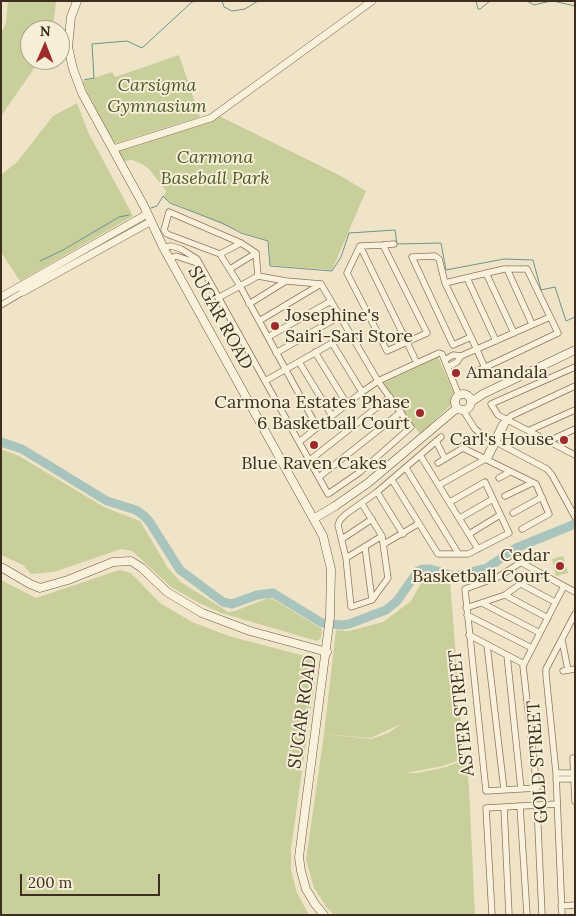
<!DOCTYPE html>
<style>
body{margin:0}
#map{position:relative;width:576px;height:916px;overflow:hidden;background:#f0e4c8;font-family:Lora,serif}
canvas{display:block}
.frame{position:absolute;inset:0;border:2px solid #3d2e20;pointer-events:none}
.north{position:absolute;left:20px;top:20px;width:50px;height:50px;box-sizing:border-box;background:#f7eed8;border:1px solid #ada18e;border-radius:50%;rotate:1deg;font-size:14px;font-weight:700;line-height:20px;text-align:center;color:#3d2e20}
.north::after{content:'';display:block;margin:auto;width:18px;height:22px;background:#9e2a2b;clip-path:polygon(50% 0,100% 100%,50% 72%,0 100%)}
.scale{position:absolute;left:20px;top:874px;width:140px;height:22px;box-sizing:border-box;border:2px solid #3d2e20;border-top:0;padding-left:6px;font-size:15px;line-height:18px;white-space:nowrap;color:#3d2e20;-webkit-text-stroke:4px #f7eed8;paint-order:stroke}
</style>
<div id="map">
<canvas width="576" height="916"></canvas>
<div class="frame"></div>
<div class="north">N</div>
<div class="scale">200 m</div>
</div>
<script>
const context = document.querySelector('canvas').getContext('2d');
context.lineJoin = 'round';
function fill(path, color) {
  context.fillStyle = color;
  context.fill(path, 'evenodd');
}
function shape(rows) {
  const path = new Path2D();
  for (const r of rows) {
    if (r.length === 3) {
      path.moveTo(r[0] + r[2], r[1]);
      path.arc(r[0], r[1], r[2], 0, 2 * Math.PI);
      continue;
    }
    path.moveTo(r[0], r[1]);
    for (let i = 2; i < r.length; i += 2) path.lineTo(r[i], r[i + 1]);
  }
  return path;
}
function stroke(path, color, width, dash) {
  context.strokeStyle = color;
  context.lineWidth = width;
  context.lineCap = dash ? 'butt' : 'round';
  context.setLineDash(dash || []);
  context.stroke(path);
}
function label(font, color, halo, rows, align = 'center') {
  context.font = font + ' Lora,serif';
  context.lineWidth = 4;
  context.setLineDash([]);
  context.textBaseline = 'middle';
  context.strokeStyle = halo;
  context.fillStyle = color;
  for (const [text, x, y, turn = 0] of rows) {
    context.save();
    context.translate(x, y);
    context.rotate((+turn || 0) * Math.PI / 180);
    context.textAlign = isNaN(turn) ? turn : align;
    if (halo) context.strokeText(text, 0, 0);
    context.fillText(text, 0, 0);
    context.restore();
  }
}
const green = shape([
 [8,1,56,1,55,12,52,30,30,30,30,60,40,60,1,116,1,33,6,23],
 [179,55,200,117,114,144,82,82,112,72,115,77],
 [77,103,88,132,133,216,20,281,1,252,1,175,17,162,53,116],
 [217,115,339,175,366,191,332,270,270,265,269,241,241,232,170,202,164,197,166,191,149,169,142,164,132,160,123,161,117,151,210,119],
 [438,357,454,393,451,401,451,405,420,434,383,383],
 [1,449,19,456,104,507,140,521,168,568,181,582,222,608,228,612,235,611,268,598,273,599,322,629,321,638,317,641,221,613,197,602,171,587,132,551,121,549,54,572,31,574,23,565,1,555],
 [563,556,568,573,556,576,552,559],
 [119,570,131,573,160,603,192,622,232,637,309,657,317,664,291,849,291,870,297,893,309,915,1,915,1,580,36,598],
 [426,578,450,582,459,693,458,694,465,758,443,766,406,773,418,773,446,767,466,759,469,787,475,915,334,915,327,908,314,888,306,860,324,734,371,739,388,733,403,723,371,738,324,734,336,630,349,631,383,622,411,601,421,583]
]);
const stream = shape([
 [222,1,224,7,232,11,245,9,258,1],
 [476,1,478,9,480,9,490,1],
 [527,1,534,5,551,1],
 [553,1,575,6],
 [84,80,94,78,92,44,127,41,142,48,192,2,196,1],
 [151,208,157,206,163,196,170,203,222,223,241,233,268,241,270,266,332,271,341,257,349,233,395,230,397,244,441,243,446,270,504,259,533,260,541,290,555,287,566,321,575,317],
 [40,261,63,250,119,217,129,215]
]);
const river = shape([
 [1,442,22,449,107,501,136,510,143,515,149,521,180,570,223,602,232,604,257,595,273,593,322,623,342,625,349,624,386,610,397,601,418,571,422,569,430,569,454,576,487,568,516,548,575,524]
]);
const minor = shape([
 [383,245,427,333,387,351,347,273,360,246,383,245,394,244],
 [360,246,417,363],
 [163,247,171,246,181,249,197,259,328,494,360,472,411,427,378,381,321,284,286,281,258,276,256,253],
 [256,253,241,243,169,212,164,230,167,234,220,254,240,286,317,427],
 [220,254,241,243],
 [169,259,176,256,200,264],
 [230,269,256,253],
 [507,269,532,324],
 [486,273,514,333],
 [467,278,496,341],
 [445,283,504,269,527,269,558,333,471,374],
 [218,298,258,276],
 [249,304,286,281],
 [1,305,23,292],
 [259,321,321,284],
 [268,337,331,301],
 [471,337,453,345,412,257,435,256,439,259,445,283,471,337,477,350,485,368],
 [332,343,362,392],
 [315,352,347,404],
 [276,353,340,316],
 [445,360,453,355,461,356],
 [299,362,332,416],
 [448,367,457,362,461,356,550,317],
 [575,367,491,404,498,415,575,455],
 [265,381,350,333],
 [463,410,475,429,481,434,547,469,552,475,575,517],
 [530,430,575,410],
 [436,441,445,459],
 [549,441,575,429],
 [299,442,362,392,378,381,439,353,442,354,459,396],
 [420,455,478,549],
 [485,459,502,424,511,416,575,386],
 [310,460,390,397],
 [438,463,463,448,536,484,549,514,522,529],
 [406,468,458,553],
 [319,477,401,412],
 [499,478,510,472],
 [392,480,438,554,468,554,509,533,485,482,450,502],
 [439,485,489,457,507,421],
 [377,492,403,534],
 [505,496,532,483],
 [362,504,382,536,388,578,372,600,351,607,346,558,338,525,340,520,346,514,377,492,441,437],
 [513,513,542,497],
 [460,518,493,499],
 [469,534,500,515],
 [342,539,372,519],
 [384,544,418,524],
 [365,547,372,600],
 [346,558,382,536],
 [521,584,555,602],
 [564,586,523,666,537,788,486,791,465,589,498,577,520,563,522,563,575,592],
 [505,595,548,618],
 [482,603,540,633],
 [466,608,505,595,537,572],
 [467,615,532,648],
 [469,635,524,664],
 [562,640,568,670],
 [487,645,504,790],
 [507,655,521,789],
 [563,671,575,669],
 [573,758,575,801],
 [556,773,574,773],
 [556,779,575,779],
 [537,805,542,915],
 [520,806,527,915],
 [504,807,509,915],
 [561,906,575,905],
 [492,915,486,808,557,804],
 [562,915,556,773,546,675,546,669,575,614]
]);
const tertiary = shape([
 [113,149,211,118,372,1],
 [23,292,150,222],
 [1,297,147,214]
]);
const secondary = shape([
 [77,1,71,17,68,47,73,69,82,93,144,206,163,247,323,536,331,569,330,617,299,857,301,871,306,889,315,904,324,915],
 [463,402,8],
 [471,402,483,394,575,350],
 [315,518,335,506,368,483,457,408],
 [1,567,30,584,40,588,68,580,113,562,131,561,142,568,167,592,202,613,250,631,327,652]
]);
const markers = [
 [275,326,5,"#9e2a2b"],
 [456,373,5,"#9e2a2b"],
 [420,413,5,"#9e2a2b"],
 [564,440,5,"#9e2a2b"],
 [314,445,5,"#9e2a2b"],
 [560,566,5,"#9e2a2b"]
];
const parkNames = [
 ["Carsigma",157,86],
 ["Gymnasium",157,107],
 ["Carmona",215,158],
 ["Baseball Park",215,179]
];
const poiNames = [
 ["Josephine's",285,316,"left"],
 ["Sairi-Sari Store",285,337,"left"],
 ["Amandala",466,373,"left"],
 ["Carmona Estates Phase",410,403],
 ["6 Basketball Court",410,424],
 ["Carl's House",554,440],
 ["Blue Raven Cakes",314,464,"center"],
 ["Cedar",550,556],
 ["Basketball Court",550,577]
];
const streetNames = [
 ["SUGAR ROAD",220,318,61],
 ["SUGAR ROAD",303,712,-82],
 ["ASTER STREET",462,713,-96],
 ["GOLD STREET",538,762,-94]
];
fill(green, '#c9cf9b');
stroke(stream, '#6f938a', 1);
stroke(river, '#a9c4bc', 9);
stroke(minor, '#8d765c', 7);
stroke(tertiary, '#8d765c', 8);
stroke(secondary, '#6f573f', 9);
stroke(minor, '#faf1dc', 5.5);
stroke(tertiary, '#faf1dc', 7);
stroke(secondary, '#faf1dc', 8);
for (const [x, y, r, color] of markers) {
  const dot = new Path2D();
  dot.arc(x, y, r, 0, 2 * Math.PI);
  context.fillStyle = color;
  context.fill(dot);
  stroke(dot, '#f7eed8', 2);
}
label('italic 18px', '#4d5a26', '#f7eed8', parkNames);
label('18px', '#3d2e20', '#f7eed8', poiNames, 'right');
label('18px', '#3d2e20', '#f7eed8', streetNames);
</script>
